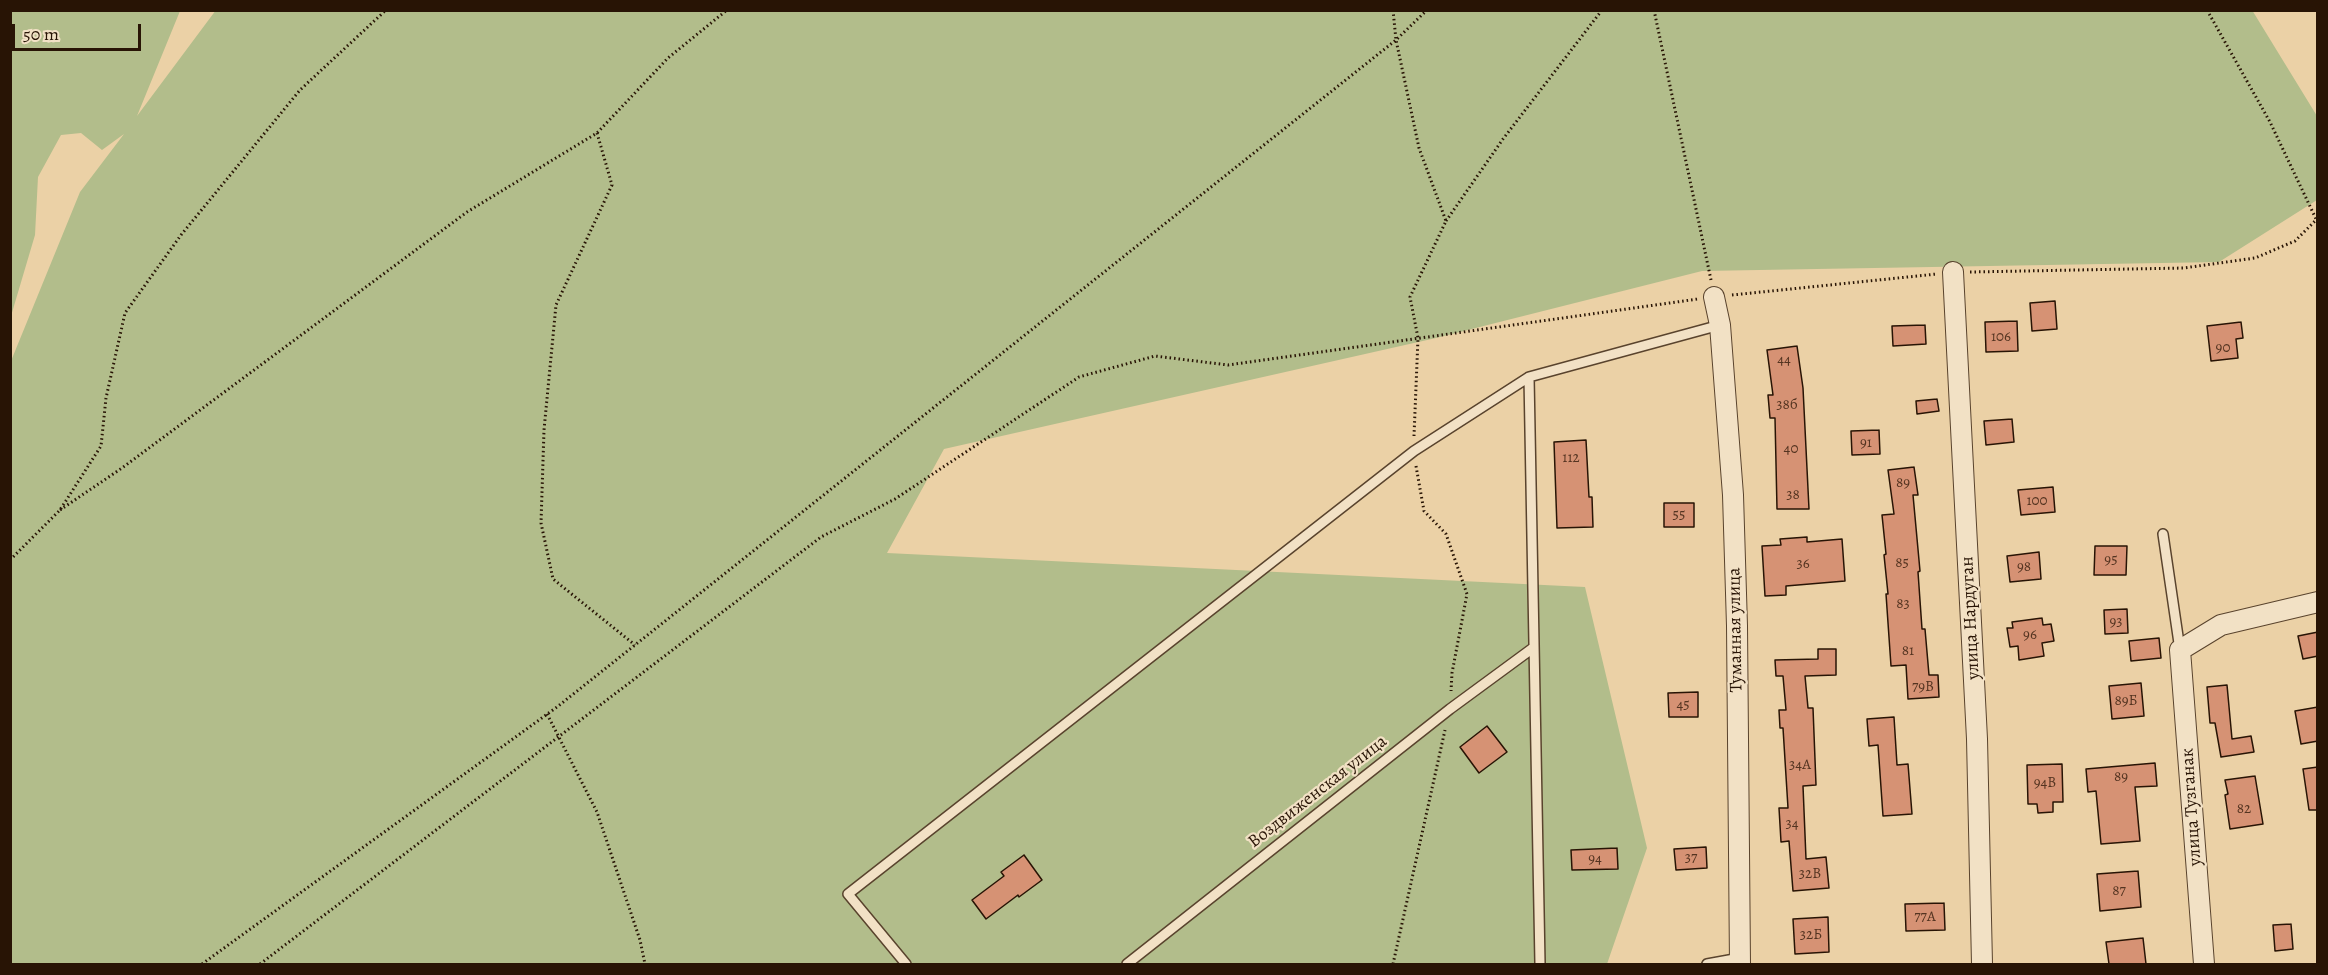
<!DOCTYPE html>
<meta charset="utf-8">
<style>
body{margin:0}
#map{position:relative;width:2328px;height:975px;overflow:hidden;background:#ebd1a6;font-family:Alegreya,serif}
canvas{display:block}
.frame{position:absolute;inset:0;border:12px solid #281405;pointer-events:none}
.scale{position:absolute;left:12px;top:24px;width:129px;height:27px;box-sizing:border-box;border:3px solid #281405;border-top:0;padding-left:8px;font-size:18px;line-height:21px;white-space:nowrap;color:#281405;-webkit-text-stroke:4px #f2e1c5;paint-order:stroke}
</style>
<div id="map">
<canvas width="2328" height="975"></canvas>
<div class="frame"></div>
<div class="scale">50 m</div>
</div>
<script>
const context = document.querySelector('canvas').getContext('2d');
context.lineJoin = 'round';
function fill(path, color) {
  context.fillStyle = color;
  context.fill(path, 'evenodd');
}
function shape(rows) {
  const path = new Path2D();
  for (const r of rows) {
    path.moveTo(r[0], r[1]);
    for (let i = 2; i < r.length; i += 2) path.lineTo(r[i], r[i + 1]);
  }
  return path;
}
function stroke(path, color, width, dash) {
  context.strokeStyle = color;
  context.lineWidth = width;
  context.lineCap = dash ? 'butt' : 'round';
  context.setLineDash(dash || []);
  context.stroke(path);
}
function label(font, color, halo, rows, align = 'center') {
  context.font = font + ' Alegreya,serif';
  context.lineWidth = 4.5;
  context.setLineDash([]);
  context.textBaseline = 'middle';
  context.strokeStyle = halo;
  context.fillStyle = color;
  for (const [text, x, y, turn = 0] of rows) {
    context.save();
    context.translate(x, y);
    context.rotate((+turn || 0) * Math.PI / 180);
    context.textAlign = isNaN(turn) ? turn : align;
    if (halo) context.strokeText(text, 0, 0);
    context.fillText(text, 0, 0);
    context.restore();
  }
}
const green = shape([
 [216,10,2252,10,2317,116,2317,200,2219,262,1702,271,1436,338,944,449,887,553,1585,587,1647,848,1607,964,11,964,11,361,80,192,124,134,102,150,81,133,61,135,38,177,35,235,11,316,11,11,180,11,137,116]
]);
const building = shape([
 [2055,301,2057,329,2032,331,2030,303,2055,301],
 [2017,321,2018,351,1986,352,1985,322,2017,321],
 [2241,322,2243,338,2236,339,2238,358,2211,361,2207,326,2241,322],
 [1925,325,1926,344,1893,346,1892,326,1925,325],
 [1797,346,1803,388,1809,509,1777,509,1775,418,1770,418,1768,395,1773,395,1767,350,1797,346],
 [1937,399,1939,411,1917,414,1916,401,1937,399],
 [2012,419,2014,442,1986,445,1984,421,2012,419],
 [1879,430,1880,454,1852,455,1851,431,1879,430],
 [1586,440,1589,497,1592,497,1593,527,1557,528,1554,442,1586,440],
 [1914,467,1918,495,1913,495,1920,571,1918,572,1922,629,1925,629,1929,675,1938,675,1939,697,1908,699,1906,665,1891,666,1886,594,1888,594,1884,555,1886,554,1882,515,1894,514,1888,470,1914,467],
 [2053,487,2055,512,2021,515,2018,490,2053,487],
 [1664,503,1694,503,1694,527,1664,527,1664,503],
 [1807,537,1807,542,1842,539,1845,581,1786,586,1786,595,1765,596,1762,546,1781,545,1780,539,1807,537],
 [2095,546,2127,546,2126,575,2094,575,2095,546],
 [2039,552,2041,579,2010,582,2007,556,2039,552],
 [2127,609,2128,633,2105,634,2104,610,2127,609],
 [2042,618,2043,625,2051,624,2054,641,2042,643,2044,656,2019,660,2018,646,2010,647,2007,628,2013,628,2012,622,2042,618],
 [2318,632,2318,656,2303,659,2298,636,2318,632],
 [2159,638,2161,658,2131,661,2129,641,2159,638],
 [1818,649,1836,649,1836,675,1805,676,1808,708,1813,708,1816,785,1803,786,1806,859,1826,857,1829,888,1793,891,1789,841,1781,842,1779,808,1788,808,1783,728,1780,728,1779,710,1786,710,1783,676,1776,676,1775,660,1818,659,1818,649],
 [2141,683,2144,716,2112,719,2109,686,2141,683],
 [2227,685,2232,739,2251,736,2254,752,2221,757,2215,723,2210,723,2207,687,2227,685],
 [1698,692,1698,717,1669,717,1668,693,1698,692],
 [2318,707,2318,741,2301,744,2295,711,2318,707],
 [1894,717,1897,765,1908,764,1912,814,1883,816,1878,745,1869,746,1867,719,1894,717],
 [1487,726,1507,752,1479,773,1460,747,1487,726],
 [2155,763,2157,786,2135,787,2140,841,2101,844,2096,791,2088,792,2086,769,2155,763],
 [2062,764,2063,802,2053,802,2053,812,2038,813,2037,804,2028,804,2027,765,2062,764],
 [2318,767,2318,810,2309,810,2303,769,2318,767],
 [2255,776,2263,824,2230,829,2225,795,2228,794,2225,780,2255,776],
 [1706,847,1707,868,1676,870,1674,849,1706,847],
 [1617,848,1618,869,1572,870,1571,850,1617,848],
 [1024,855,1042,880,1019,897,1018,895,986,919,972,900,1004,876,1001,872,1024,855],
 [2138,871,2141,907,2100,911,2097,874,2138,871],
 [1944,903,1945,930,1906,931,1905,904,1944,903],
 [1828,917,1829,952,1795,954,1793,919,1828,917],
 [2291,924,2293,949,2275,951,2273,925,2291,924],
 [2143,938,2146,964,2109,964,2106,942,2143,938]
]);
const path = shape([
 [1393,10,1396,40,1419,148,1446,221,1410,297,1418,338,1414,436],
 [1654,10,1711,280],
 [2207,10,2270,122,2316,219],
 [597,133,612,185,556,305,544,430,541,523,553,579,635,645],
 [1446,221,1503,139,1602,10],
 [1970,272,2184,268,2255,258,2295,241,2318,218],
 [1732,295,1937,274],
 [1416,466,1424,511,1446,534,1467,594,1452,673,1451,691],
 [60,510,122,468,467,212,597,133,668,58,727,10],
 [10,560,60,510,101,446,106,398,125,313,181,235,300,90,386,10],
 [547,714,597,812,640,940,645,964],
 [202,964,557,707,1396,40,1427,10],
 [260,964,821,537,895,499,1079,377,1155,356,1228,365,1698,299],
 [1393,964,1445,730]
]);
const service = shape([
 [2163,534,2180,650],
 [906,964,848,894,1414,451,1529,377],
 [1127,964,1450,709,1533,648],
 [1540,964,1529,377,1720,325],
 [1707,964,1740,958]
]);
const minor = shape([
 [1953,272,1977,739,1982,964],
 [1714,297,1720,325,1733,495,1737,626,1740,964],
 [2204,964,2180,650,2221,625,2318,602]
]);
const numberNames = [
 ["106",2001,337],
 ["90",2223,348],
 ["44",1784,360],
 ["38б",1787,405],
 ["91",1866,443],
 ["40",1791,449],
 ["112",1571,458],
 ["89",1903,483],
 ["38",1793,495],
 ["100",2037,501],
 ["55",1679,515],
 ["95",2111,560],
 ["85",1902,563],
 ["36",1803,564],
 ["98",2024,567],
 ["83",1903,604],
 ["93",2116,622],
 ["96",2030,635],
 ["81",1908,651],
 ["79В",1923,687],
 ["89Б",2126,701],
 ["45",1683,705],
 ["34А",1800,765],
 ["89",2121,777],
 ["94В",2045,783],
 ["82",2244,809],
 ["34",1792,824],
 ["37",1691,858],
 ["94",1595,859],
 ["32В",1810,874],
 ["87",2119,891],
 ["77А",1925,917],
 ["32Б",1811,935]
];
const streetNames = [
 ["улица Нардуган",1971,618,-93],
 ["Туманная улица",1736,630,-91],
 ["Воздвиженская улица",1318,792,-38],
 ["улица Тузганак",2192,807,-94]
];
fill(green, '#b2bd8b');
fill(building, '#d69274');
stroke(building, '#281405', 1.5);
stroke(service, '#59432d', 12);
stroke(minor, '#59432d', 22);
stroke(path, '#281405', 3, [1.5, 3]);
stroke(service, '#f2e1c5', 9);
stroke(minor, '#f2e1c5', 20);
label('15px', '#543421', null, numberNames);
label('18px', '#281405', '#f2e1c5', streetNames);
</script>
